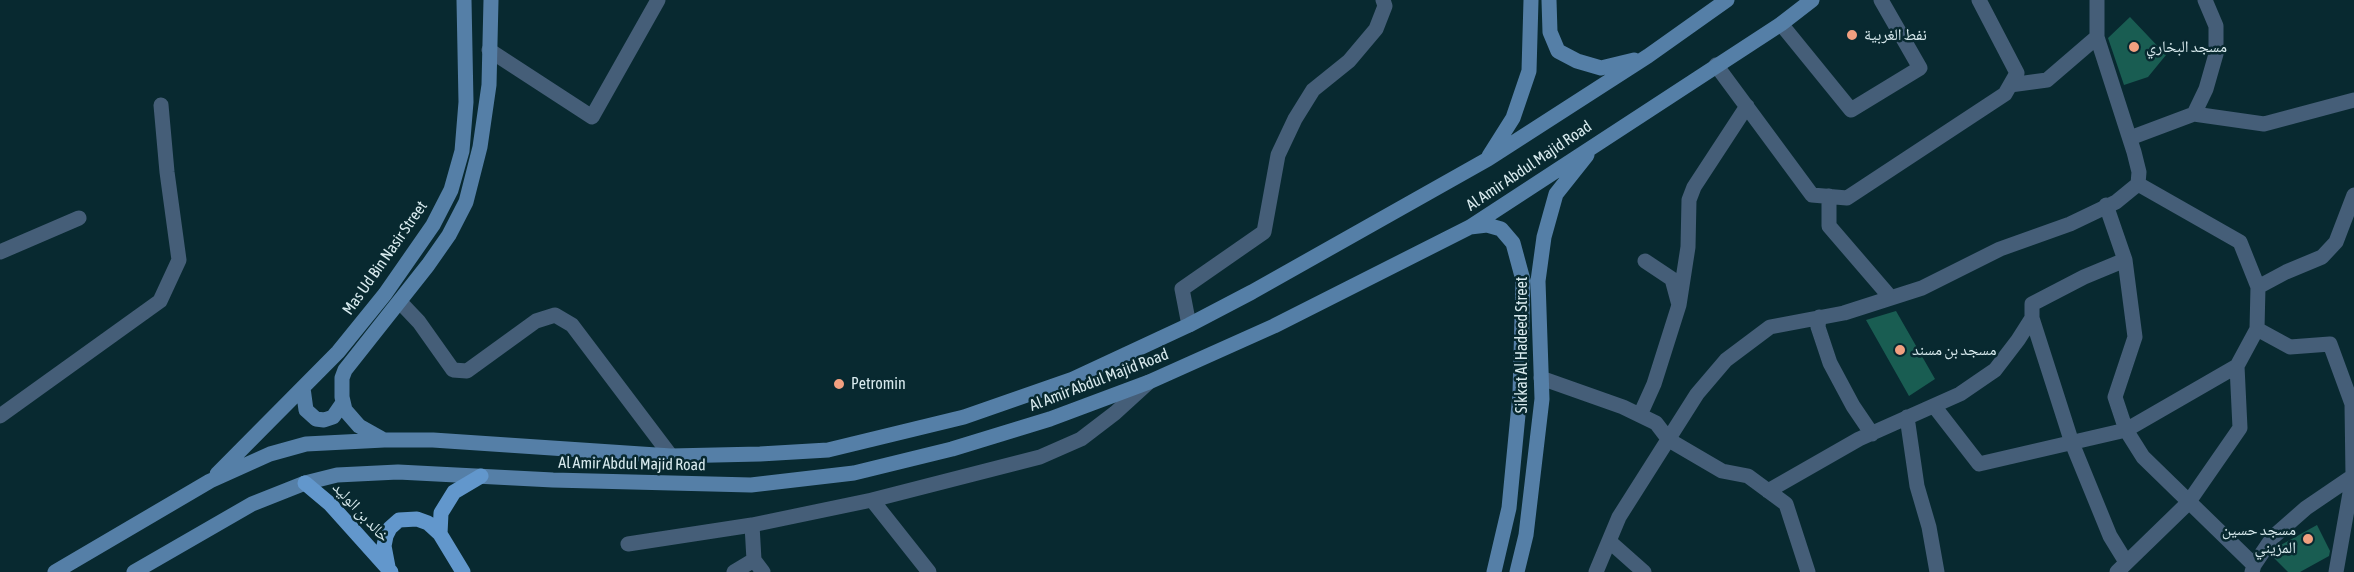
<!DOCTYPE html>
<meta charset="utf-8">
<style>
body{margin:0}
canvas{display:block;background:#082930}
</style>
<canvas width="2354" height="572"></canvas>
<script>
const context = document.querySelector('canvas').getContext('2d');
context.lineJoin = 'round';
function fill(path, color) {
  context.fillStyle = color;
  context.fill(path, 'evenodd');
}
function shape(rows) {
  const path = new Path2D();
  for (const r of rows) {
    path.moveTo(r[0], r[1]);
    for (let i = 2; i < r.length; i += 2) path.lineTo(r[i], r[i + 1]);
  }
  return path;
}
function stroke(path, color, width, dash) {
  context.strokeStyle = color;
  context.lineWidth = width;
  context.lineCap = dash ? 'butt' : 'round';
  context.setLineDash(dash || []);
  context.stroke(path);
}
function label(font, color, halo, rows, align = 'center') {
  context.font = font + ' "Asap Condensed","Noto Naskh Arabic",sans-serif';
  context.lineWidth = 5;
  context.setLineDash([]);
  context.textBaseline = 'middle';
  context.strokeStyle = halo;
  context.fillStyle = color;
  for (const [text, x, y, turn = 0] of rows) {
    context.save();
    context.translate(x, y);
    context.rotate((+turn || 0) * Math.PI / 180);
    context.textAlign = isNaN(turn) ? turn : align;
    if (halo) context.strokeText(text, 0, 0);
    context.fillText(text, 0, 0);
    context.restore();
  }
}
const building = shape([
 [2130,17,2166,55,2148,77,2124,85,2108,38],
 [1896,311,1935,379,1909,396,1866,320],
 [2317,525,2330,551,2329,556,2300,572,2288,572,2272,556,2279,546]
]);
const street = shape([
 [1781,24,1851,110,1920,68,1881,0],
 [489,50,592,117,658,0],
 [1716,65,1812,195,1847,198,2005,94,2017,73,1979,0],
 [2010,85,2047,80,2097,37],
 [2194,114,2206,89,2216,54,2216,26,2205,0],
 [2130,138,2194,114,2264,124,2354,100],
 [1829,196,1829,226,1891,298],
 [2106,205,2125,260,2135,337,2115,397,2126,430,2143,457,2254,565],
 [0,252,79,218],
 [2258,287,2286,272,2322,257,2336,242,2354,195],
 [400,302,419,322,453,370,467,371,536,321,555,315,572,325,671,456],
 [1679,305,1688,247,1689,200,1694,187,1747,106],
 [1819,317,1818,327,1830,363,1853,406,1872,434],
 [2032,318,2072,443,2110,536,2126,562],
 [1189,325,1182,289,1264,232,1278,155,1295,119,1313,90,1349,61,1376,29,1385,6,1383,0],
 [2257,329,2290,347,2330,344,2352,404,2353,476,2336,572],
 [1541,378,1623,407,1656,423,1669,440,1722,471,1748,476,1786,504,1808,572],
 [1934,406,1979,464,2126,430,2237,366],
 [1640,415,1654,384,1679,305,1672,279,1645,261],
 [0,416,160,301,179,260,167,172,161,105],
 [1907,417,1917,486,1929,527,1937,572],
 [1768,491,1859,439,1960,394,1995,370,2018,340,2032,318,2032,304,2084,277,2125,260],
 [1609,541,1644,572],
 [628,544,752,525],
 [734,572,754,560],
 [763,572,754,560,752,525,872,500],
 [929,572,872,500,1040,457,1081,439,1115,413,1149,382],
 [1596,572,1619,517,1697,394,1726,360,1770,327,1844,313,1922,288,2000,249,2070,224,2116,202,2138,184,2139,172,2134,152,2097,37,2097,0],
 [2117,572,2188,503,2240,428,2237,366,2257,329,2258,287,2240,242,2138,184],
 [2252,572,2254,565,2273,537,2306,508,2353,476]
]);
const secondary = shape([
 [1549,0,1550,32,1558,51,1577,61,1601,68,1634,60],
 [1489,156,1513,118,1529,71,1531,0],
 [1470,227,1487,225,1501,229,1513,243,1523,280,1520,394,1509,508,1494,572],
 [303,388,306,410,316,419,324,420,333,417,342,404],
 [384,440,359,426,345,410,342,397,342,378,345,370,428,265,449,235,466,202,480,147,489,85,491,0],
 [217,474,338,352,385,294,433,225,451,190,462,151,466,102,464,0],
 [55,572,210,481,270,454,306,444,384,440,433,440,671,456,760,454,828,450,964,417,1073,379,1189,325,1252,292,1488,159,1648,56,1727,0],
 [134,572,252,504,305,483,337,475,398,472,553,480,751,485,854,473,952,449,1050,419,1149,382,1274,326,1470,227,1781,24,1812,0],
 [1517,572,1526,535,1542,399,1538,281,1544,237,1556,194,1587,155]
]);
const primary = shape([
 [305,483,330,504,391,572],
 [388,567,384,546,386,536,390,528,399,520,417,519,428,523,440,534],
 [463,572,440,534,441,513,454,492,481,476]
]);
const markers = [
 [1852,35,6,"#f2a080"],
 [2134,47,6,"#f2a080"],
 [1900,350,6,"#f2a080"],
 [839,384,6,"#f2a080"],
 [2308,539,6,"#f2a080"]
];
const poiNames = [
 ["نفط الغربية",1864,35],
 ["مسجد البخاري",2146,47],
 ["مسجد بن مسند",1912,350],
 ["Petromin",851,384],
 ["مسجد حسين",2296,530,"right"],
 ["المزيني",2296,548,"right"]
];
const streetNames = [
 ["Al Amir Abdul Majid Road",1529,166,-34],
 ["Mas Ud Bin Nasir Street",385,258,-55],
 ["Sikkat Al Hadeed Street",1522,345,-90],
 ["Al Amir Abdul Majid Road",1099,380,-21],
 ["Al Amir Abdul Majid Road",632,464,1],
 ["خالد بن الوليد",361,512,47]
];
fill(building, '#195d52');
stroke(street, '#455e78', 15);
stroke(secondary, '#557fa7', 15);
stroke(primary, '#6297cc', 15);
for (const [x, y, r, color] of markers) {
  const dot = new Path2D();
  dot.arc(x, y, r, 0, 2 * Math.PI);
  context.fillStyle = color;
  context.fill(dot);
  stroke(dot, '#082930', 2);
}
label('16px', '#d8eaee', '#082930', poiNames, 'left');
label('16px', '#d8eaee', '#082930', streetNames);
</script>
